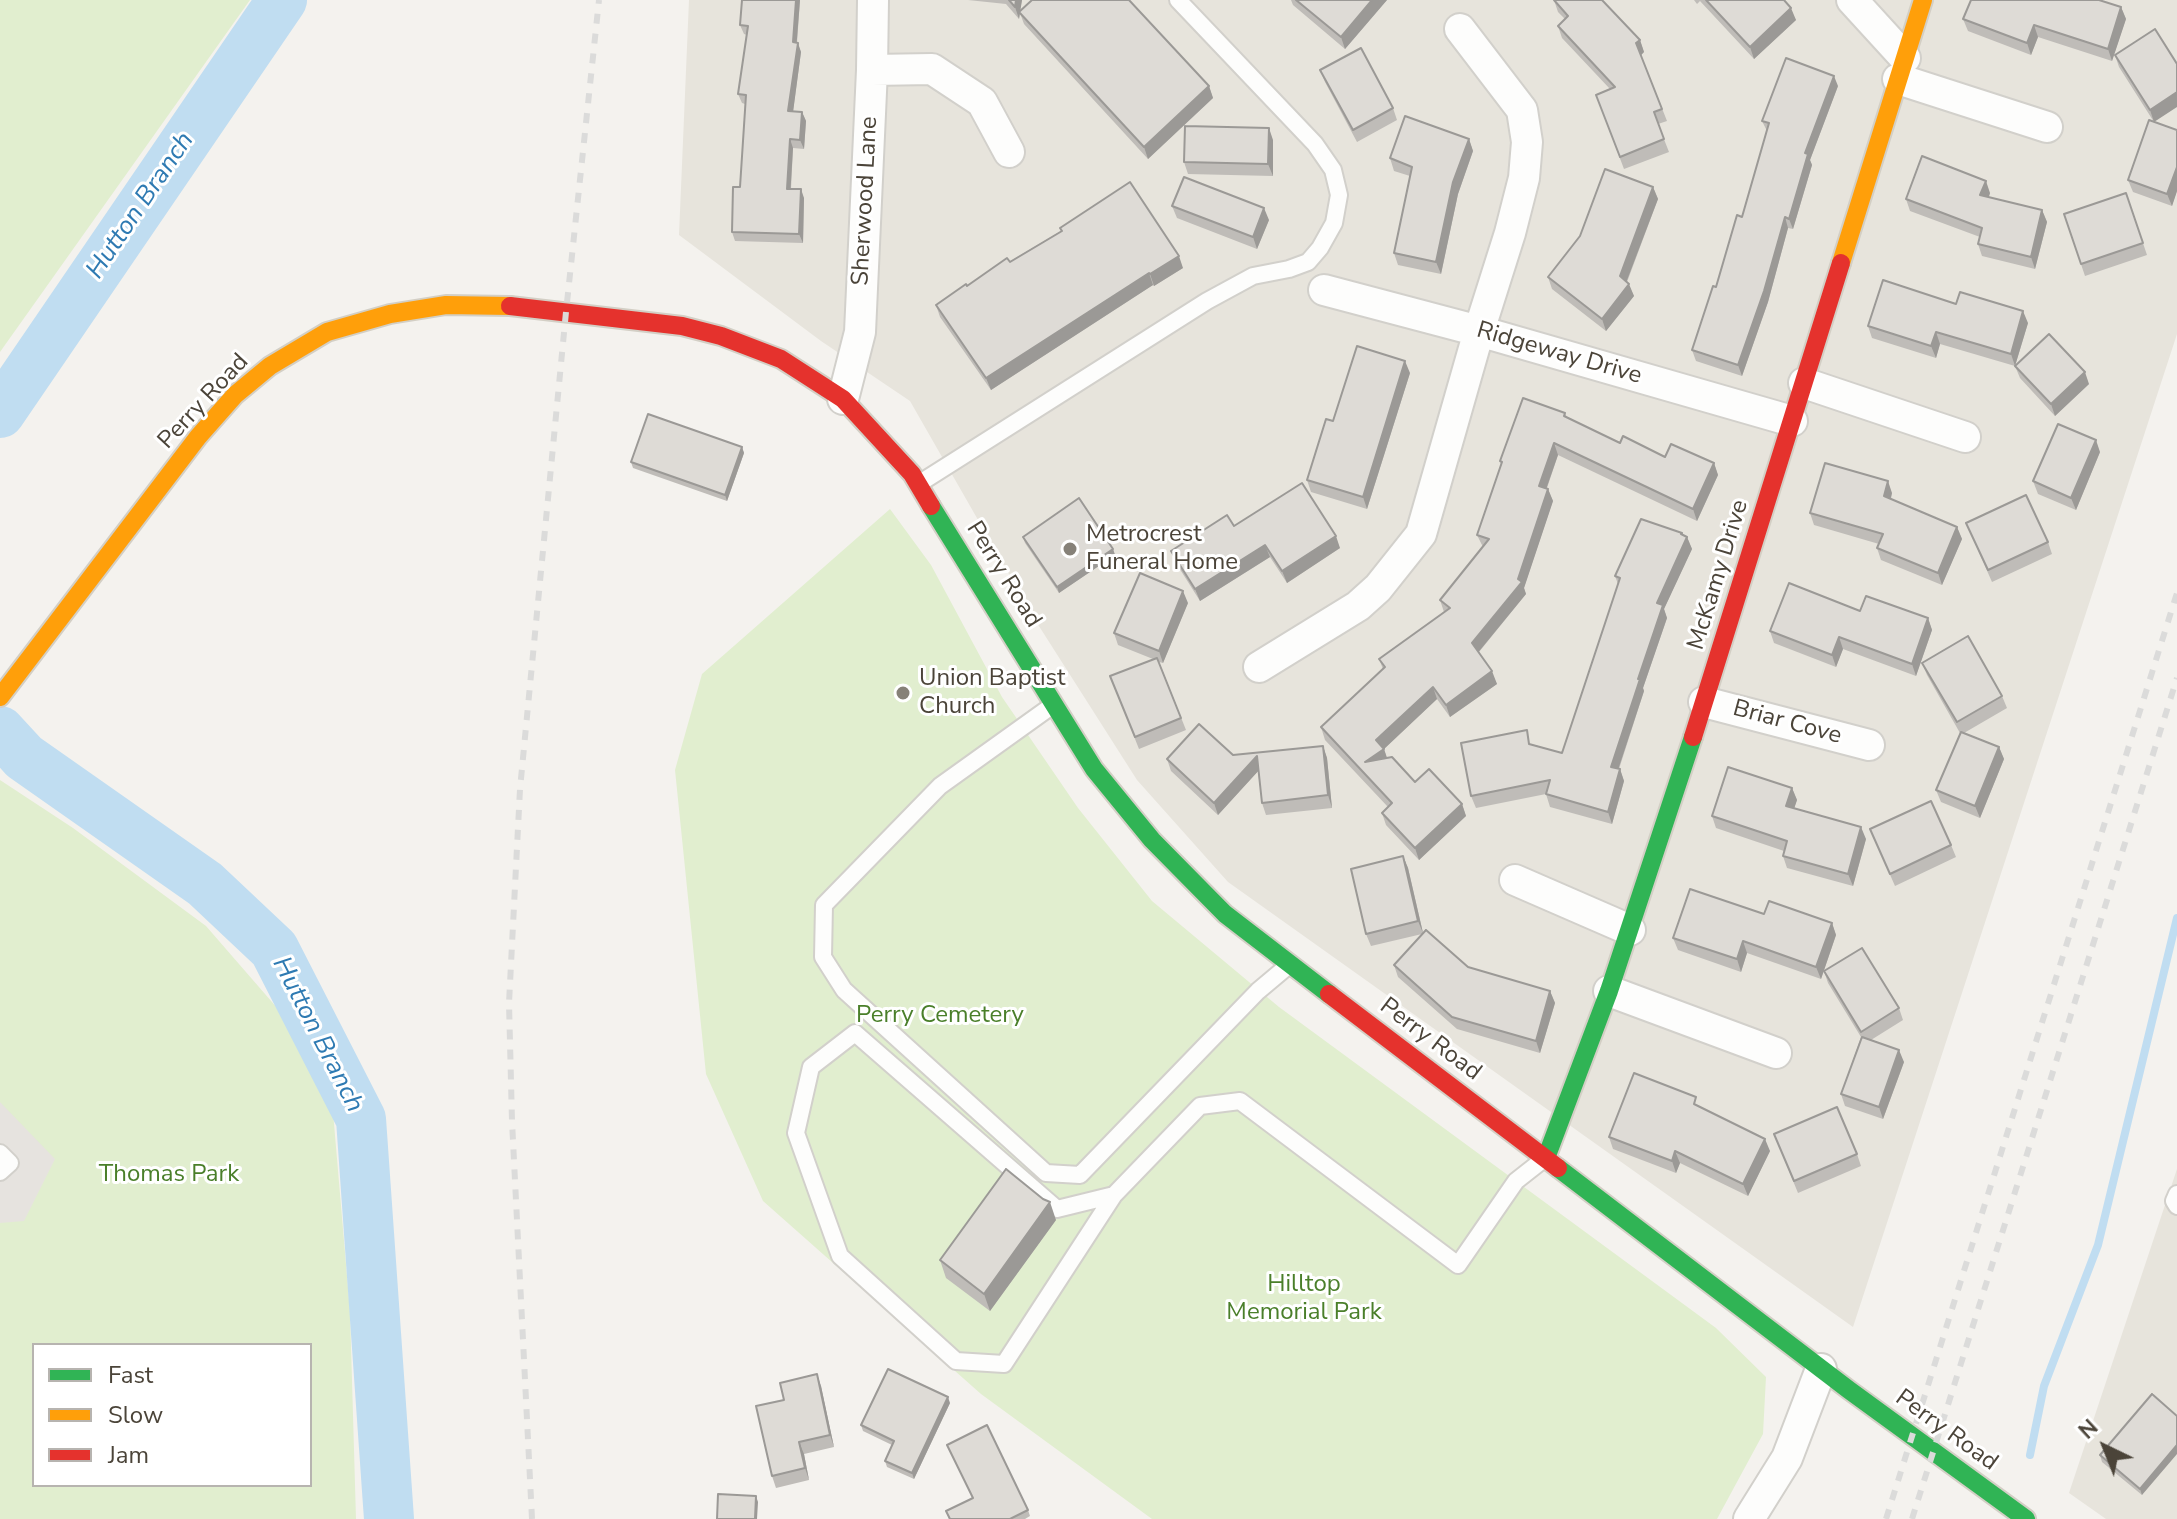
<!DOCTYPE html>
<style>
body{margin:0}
#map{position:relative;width:2177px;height:1519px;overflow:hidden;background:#f4f2ee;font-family:"Nunito Sans",sans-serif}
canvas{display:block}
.legend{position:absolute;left:32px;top:1343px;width:280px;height:144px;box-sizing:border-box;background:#fff;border:2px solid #b7b4b0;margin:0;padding:10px 14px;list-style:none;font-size:24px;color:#4b4439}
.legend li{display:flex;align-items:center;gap:16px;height:40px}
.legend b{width:40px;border:2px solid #b7b4b0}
.north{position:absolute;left:2065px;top:1407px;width:80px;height:80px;-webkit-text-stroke:6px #fff;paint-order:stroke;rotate:317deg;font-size:22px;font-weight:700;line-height:32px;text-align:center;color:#4b4439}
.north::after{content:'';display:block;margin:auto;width:28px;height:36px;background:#4b4439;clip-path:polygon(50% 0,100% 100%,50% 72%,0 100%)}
</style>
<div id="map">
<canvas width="2177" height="1519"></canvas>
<ul class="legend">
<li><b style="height:10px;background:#30b455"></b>Fast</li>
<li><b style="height:10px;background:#ff9f0a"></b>Slow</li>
<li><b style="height:10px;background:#e5322d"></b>Jam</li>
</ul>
<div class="north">N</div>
</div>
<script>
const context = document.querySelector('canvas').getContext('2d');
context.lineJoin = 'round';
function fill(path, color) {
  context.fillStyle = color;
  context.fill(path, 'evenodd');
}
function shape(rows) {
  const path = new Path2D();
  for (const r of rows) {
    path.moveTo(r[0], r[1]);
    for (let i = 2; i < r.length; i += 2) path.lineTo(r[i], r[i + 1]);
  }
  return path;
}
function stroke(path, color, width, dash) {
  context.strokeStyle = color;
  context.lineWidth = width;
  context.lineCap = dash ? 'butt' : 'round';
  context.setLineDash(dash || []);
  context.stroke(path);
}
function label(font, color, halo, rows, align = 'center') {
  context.font = font + ' "Nunito Sans",sans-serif';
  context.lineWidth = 6;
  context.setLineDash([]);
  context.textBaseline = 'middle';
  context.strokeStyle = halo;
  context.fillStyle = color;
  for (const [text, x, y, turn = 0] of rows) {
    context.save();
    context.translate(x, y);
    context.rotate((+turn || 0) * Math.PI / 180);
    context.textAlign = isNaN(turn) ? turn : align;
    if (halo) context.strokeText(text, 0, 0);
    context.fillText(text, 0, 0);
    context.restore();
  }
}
const residential = shape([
 [689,0,2177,0,2177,334,1853,1327,1228,882,1137,780,1037,623,910,401,821,341,679,235],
 [2177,1169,2177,1519,2106,1519,2069,1493]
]);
const green = shape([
 [0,0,250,0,0,352],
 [890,509,931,565,1002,697,1078,808,1152,901,1279,1007,1716,1328,1766,1377,1763,1434,1717,1519,1152,1519,981,1394,763,1201,706,1074,675,770,702,674],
 [0,780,73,828,206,926,285,1017,333,1112,350,1311,356,1519,0,1519],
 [34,1345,310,1345,310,1485,34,1485]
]);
const parking = shape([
 [0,1102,55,1159,24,1221,0,1223]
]);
const stream = shape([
 [2030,1455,2044,1386,2098,1245,2177,918]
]);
const river = shape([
 [0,413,282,0],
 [0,731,24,757,205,884,274,949,361,1119,389,1519]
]);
const lane = shape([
 [920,483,1207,301,1253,276,1289,269,1308,262,1320,248,1334,223,1339,195,1333,170,1315,144,1178,0],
 [1053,705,940,786,824,905,823,957,844,990,1046,1173,1080,1175,1258,991,1289,965],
 [0,1153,10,1163,0,1172],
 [2177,1194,2174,1201,2177,1206],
 [1114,1195,1057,1209,855,1033,811,1067,796,1133,840,1256,956,1361,1004,1364,1114,1195,1200,1106,1240,1101,1458,1265,1516,1181,1544,1159]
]);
const street = shape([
 [1852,0,1905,58],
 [872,70,932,69,982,102,1009,152],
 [1898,79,2047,127],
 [1324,290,1479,331,1792,421],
 [1804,383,1965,437],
 [843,399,860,332,872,70,873,0],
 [1259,667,1358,606,1378,588,1421,534,1479,331,1510,233,1524,178,1527,142,1522,110,1460,29],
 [1704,702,1869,745],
 [1515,880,1630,930],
 [1609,991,1776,1053],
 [1749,1519,1787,1458,1821,1369]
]);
const fast = shape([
 [931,506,1094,769,1152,840,1225,914,1329,994],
 [1546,1158,1609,991,1693,737],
 [1558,1168,1849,1390,2026,1519]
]);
const slow = shape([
 [1841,263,1923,0],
 [0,697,198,437,235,395,270,366,327,332,390,314,446,305,510,306]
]);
const jam = shape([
 [510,306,682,326,721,336,781,359,843,399,912,474,931,506],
 [1693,737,1841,263],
 [1329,994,1558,1168]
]);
const rail = shape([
 [532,1519,512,1121,509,1003,520,789,566,312,599,0],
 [1886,1519,2177,593],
 [1912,1519,2177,678]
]);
const wall = shape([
 [742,0,800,0,797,43,801,52,793,111,802,112,806,121,804,149,793,148,791,189,804,198,803,243,735,241,732,232,740,187,745,104,742,103,738,94,747,35,744,34,740,25],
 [968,0,1022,0,1020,10,1209,86,1213,98,1148,159,1024,24,1020,13,1019,19,1006,4],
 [1291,0,1387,0,1345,49,1293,5],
 [1554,0,1640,40,1644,52,1641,55,1667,121,1658,124,1669,152,1624,169,1596,95,1610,89,1562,38,1558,26,1565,19,1558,12],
 [1694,0,1784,0,1796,20,1754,59,1700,1,1697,4],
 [2121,7,2126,19,2112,61,2038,37,2031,55,1968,31,1963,19],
 [2155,29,2154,122,2177,130,2177,191,2172,206,2133,192,2128,180,2154,122,2119,67,2115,55],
 [1320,70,1393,108,1397,120,1357,142,1325,82],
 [1838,86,1810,160,1812,165,1793,229,1788,228,1768,302,1742,376,1696,361,1692,350,1742,217,1767,131,1762,121],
 [1469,139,1473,151,1458,194,1441,274,1398,265,1394,253,1410,176,1394,171,1390,158],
 [1273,140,1273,176,1188,174,1184,162],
 [1653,187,1658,199,1627,282,1634,296,1606,331,1552,289,1548,277],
 [1990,193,1989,197,2042,210,2047,222,2035,269,1982,256,1978,244,1980,237,1910,211,1906,199],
 [2126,193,2147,255,2085,276,2064,214],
 [1172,206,1269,220,1257,249,1177,218],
 [1060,228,1183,268,1154,286,1153,285,991,390,940,317,936,305,1061,231],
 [1956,304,2028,323,2015,366,1940,344,1936,358,1872,338,1868,326],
 [2015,366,2089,384,2055,416,2020,378],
 [1410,373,1367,509,1311,492,1307,480,1333,421],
 [1565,413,1567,418,1620,443,1665,457,1714,463,1718,475,1697,521,1558,455,1547,488,1548,489,1553,501,1524,588,1526,594,1479,652,1497,684,1450,717,1437,699,1384,749,1387,758,1415,782,1462,804,1466,816,1419,860,1386,825,1382,813,1388,807,1325,740,1321,727,1383,669,1379,659,1444,612,1440,600,1483,547,1477,535,1501,464,1500,461],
 [742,447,744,453,727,501,633,468,631,462],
 [2100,452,2076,510,2038,494,2033,481],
 [1892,493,1891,499,1957,527,1962,539,1942,585,1881,560,1877,548,1879,544,1814,525,1810,513],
 [1966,523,2048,542,2052,554,1992,582],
 [1234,526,1340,548,1287,583,1270,557,1200,601,1176,563,1171,551],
 [1682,533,1683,535,1687,537,1692,549,1664,609,1667,618,1643,688,1644,691,1619,769,1620,769,1624,781,1612,824,1550,807,1546,794,1476,808,1471,796,1531,744,1562,753,1618,584,1615,576],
 [1023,537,1113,549,1115,555,1059,593,1025,543],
 [1188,603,1163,663,1159,662,1186,730,1139,749,1110,676,1153,659,1118,645,1114,633],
 [1928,618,1932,630,1916,676,1843,649,1836,667,1774,643,1770,631],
 [1922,663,2002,696,2007,708,1964,733,1999,747,2004,759,1980,818,1941,802,1936,790,1960,733,1927,675],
 [1323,746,1327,758,1332,808,1266,815,1262,803,1258,771,1218,815,1171,771,1167,759,1233,755],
 [1792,788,1797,800,1794,808,1866,839,1853,886,1787,868,1783,856,1784,851,1716,828,1712,816],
 [1870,829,1951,845,1956,857,1895,886],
 [1403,856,1408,868,1423,933,1468,967,1550,991,1555,1003,1540,1053,1457,1029,1398,977,1394,965,1422,934,1371,946,1366,934],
 [1764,914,1832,923,1836,935,1821,979,1747,953,1741,972,1678,950,1673,938],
 [1824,971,1899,1008,1903,1020,1871,1040,1904,1062,1883,1119,1845,1106,1841,1094,1861,1037,1828,983],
 [1700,1107,1770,1151,1748,1196,1680,1163,1676,1173,1613,1149,1609,1137],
 [1774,1134,1857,1154,1861,1166,1798,1193],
 [1056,1220,990,1311,946,1278,940,1260],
 [821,1386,834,1447,804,1454,809,1480,776,1488,772,1476,784,1400],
 [2152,1394,2142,1495,2102,1462,2100,1455],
 [950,1403,914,1479,887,1467,885,1461,892,1445,863,1431,861,1425],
 [947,1445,1028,1510,1030,1516,1025,1519,949,1519,946,1511,973,1498]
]);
const shadedWall = shape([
 [796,0,800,0,796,51,793,42],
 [1016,0,1022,0,1019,19,1015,7],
 [1372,0,1387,0,1345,49,1341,37],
 [2121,7,2126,19,2112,61,2108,49],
 [1791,8,1796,20,1754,59,1750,47],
 [2034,25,2038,37,2031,55,2027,43],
 [1640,40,1644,52,1641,55,1636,43],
 [798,43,801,52,792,120,788,111],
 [1834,76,1838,86,1810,160,1812,165,1793,229,1789,219,1805,153],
 [1209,86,1213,98,1148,159,1144,147],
 [2177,92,2177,107,2154,122,2150,110],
 [802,112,806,121,804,149,800,140],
 [1269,128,1273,140,1273,176,1268,164],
 [790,139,793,148,790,198,787,189],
 [1469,139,1473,151,1458,194,1441,274,1436,262,1453,182],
 [2177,167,2177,191,2172,206,2167,194],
 [1986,181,1990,193,1985,207,1980,195],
 [1653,187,1658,199,1624,288,1620,276],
 [801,189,804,198,803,243,799,234],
 [1264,208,1269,220,1257,249,1253,237],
 [2042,210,2047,222,2035,269,2031,257],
 [1785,217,1788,228,1768,302,1742,376,1738,365],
 [1179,256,1183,268,1154,286,1150,274],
 [1149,273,1153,285,991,390,986,378],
 [1629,284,1634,296,1606,331,1602,319],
 [2023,311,2028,323,2015,366,2011,354],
 [1936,332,1940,344,1936,358,1931,346],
 [1405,361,1410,373,1367,509,1363,497],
 [2085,372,2089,384,2055,416,2051,404],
 [2096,440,2100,452,2076,510,2071,498],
 [1554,443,1558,455,1543,498,1539,486],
 [742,447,744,453,727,501,725,495],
 [1714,463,1718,475,1697,521,1693,509],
 [1888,481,1892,493,1888,508,1884,496],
 [1548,489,1553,501,1524,588,1526,594,1476,655,1472,643,1518,579],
 [1957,527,1962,539,1942,585,1938,573],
 [1682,533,1685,541,1687,537,1692,549,1664,609,1667,618,1643,688,1644,691,1615,779,1611,767,1638,679,1657,603],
 [1336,536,1340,548,1287,583,1282,571],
 [1265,545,1270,557,1200,601,1195,589],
 [1113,549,1115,555,1059,593,1057,587],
 [1183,591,1188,603,1163,663,1159,651],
 [1928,618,1932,630,1916,676,1912,664],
 [1839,637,1843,649,1836,667,1832,655],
 [1492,671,1497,684,1450,717,1446,705],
 [1433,687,1437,699,1384,749,1388,761,1365,762,1376,740],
 [1323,746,1327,758,1332,808,1328,795],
 [1999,747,2004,759,1980,818,1975,806],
 [1257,756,1261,768,1218,815,1214,803],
 [1620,769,1624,781,1612,824,1608,812],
 [1792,788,1797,800,1791,818,1786,806],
 [1462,804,1466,816,1419,860,1415,848],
 [1861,827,1866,839,1853,886,1848,874],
 [1403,856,1408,868,1423,933,1418,921],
 [1832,923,1836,935,1821,979,1816,967],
 [1743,941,1747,953,1741,972,1737,959],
 [1550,991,1555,1003,1540,1053,1536,1041],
 [1899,1050,1904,1062,1883,1119,1879,1107],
 [1765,1139,1770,1151,1748,1196,1743,1184],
 [1675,1151,1680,1163,1676,1173,1672,1161],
 [1050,1202,1056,1220,990,1311,984,1294],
 [817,1374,821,1386,834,1447,830,1435],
 [948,1397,950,1403,914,1479,912,1473],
 [799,1442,804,1454,809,1480,805,1468],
 [2177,1445,2177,1454,2142,1495,2140,1489],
 [756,1496,758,1502,757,1519,755,1519]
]);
const building = shape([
 [742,0,796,0,793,42,798,43,788,111,802,112,800,140,790,139,787,189,801,189,799,234,732,232,733,187,740,187,746,95,738,94,748,26,740,25,742,0],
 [1009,0,1016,0,1015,7,1009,0],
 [1032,0,1129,0,1209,86,1144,147,1019,12,1032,0],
 [1296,0,1372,0,1341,37,1296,0],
 [1554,0,1602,0,1640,40,1636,43,1662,109,1654,112,1664,139,1620,157,1596,95,1615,87,1558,26,1568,16,1554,0],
 [1706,0,1784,0,1791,8,1750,47,1706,0],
 [1971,0,2099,0,2121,7,2108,49,2034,25,2027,43,1963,19,1971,0],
 [2155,29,2177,64,2177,92,2150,110,2115,55,2155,29],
 [1361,48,1393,108,1353,130,1320,70,1361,48],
 [1786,58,1834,76,1805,153,1808,154,1789,219,1785,217,1764,291,1738,365,1692,350,1713,286,1716,287,1737,215,1742,217,1769,123,1762,121,1786,58],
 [1405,116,1469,139,1453,182,1436,262,1394,253,1412,167,1390,158,1405,116],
 [2149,120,2177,130,2177,167,2167,194,2128,180,2149,120],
 [1185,126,1269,128,1268,164,1184,162,1185,126],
 [1922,156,1986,181,1980,195,2042,210,2031,257,1978,244,1982,228,1906,199,1922,156],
 [1605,169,1653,187,1620,276,1629,284,1602,319,1548,277,1580,236,1605,169],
 [1184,177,1264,208,1253,237,1172,206,1184,177],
 [1130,182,1179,256,1150,274,1149,273,986,378,936,305,966,284,967,286,1007,258,1010,262,1062,231,1060,228,1130,182],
 [2126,193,2143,243,2081,264,2064,214,2126,193],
 [1883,280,1956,304,1960,292,2023,311,2011,354,1936,332,1931,346,1868,326,1883,280],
 [2049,334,2085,372,2051,404,2015,366,2049,334],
 [1357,346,1405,361,1363,497,1307,480,1326,419,1333,421,1357,346],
 [1523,398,1565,413,1564,416,1620,443,1623,436,1665,457,1671,444,1714,463,1693,509,1554,443,1539,486,1548,489,1518,579,1522,582,1472,643,1492,671,1446,705,1433,687,1376,740,1384,749,1365,762,1392,757,1415,782,1429,769,1462,804,1415,848,1382,813,1392,803,1321,727,1385,667,1379,659,1450,608,1440,600,1489,539,1477,535,1502,462,1500,461,1523,398],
 [648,414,742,447,725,495,631,462,648,414],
 [2058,424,2096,440,2071,498,2033,481,2058,424],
 [1825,463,1888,481,1884,496,1957,527,1938,573,1877,548,1883,534,1810,513,1825,463],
 [1302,483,1336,536,1282,571,1265,545,1195,589,1171,551,1227,515,1234,526,1302,483],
 [2026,495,2048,542,1988,570,1966,523,2026,495],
 [1079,498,1113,549,1057,587,1023,537,1079,498],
 [1641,519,1682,533,1681,534,1687,537,1657,603,1663,605,1638,679,1640,679,1611,767,1620,769,1608,812,1546,794,1550,780,1471,796,1461,743,1527,730,1529,744,1562,753,1620,578,1615,576,1641,519],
 [1140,573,1183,591,1159,651,1114,633,1140,573],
 [1789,583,1860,611,1866,596,1928,618,1912,664,1839,637,1832,655,1770,631,1789,583],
 [1968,636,2002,696,1957,722,1922,663,1968,636],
 [1157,658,1181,718,1135,737,1110,676,1157,658],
 [1199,724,1233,755,1323,746,1328,795,1262,803,1257,756,1214,803,1167,759,1199,724],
 [1961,732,1999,747,1975,806,1936,790,1961,732],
 [1728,767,1792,788,1786,806,1861,827,1848,874,1783,856,1787,841,1712,816,1728,767],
 [1931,801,1951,845,1890,874,1870,829,1931,801],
 [1403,856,1418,921,1366,934,1351,869,1403,856],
 [1690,889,1764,914,1769,901,1832,923,1816,967,1743,941,1737,959,1673,938,1690,889],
 [1426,930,1468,967,1550,991,1536,1041,1452,1017,1394,965,1426,930],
 [1862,948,1899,1008,1861,1032,1824,971,1862,948],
 [1862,1037,1899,1050,1879,1107,1841,1094,1862,1037],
 [1634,1073,1696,1097,1694,1104,1765,1139,1743,1184,1675,1151,1672,1161,1609,1137,1634,1073],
 [1837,1107,1857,1154,1794,1181,1774,1134,1837,1107],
 [1006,1169,1043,1199,1050,1202,984,1294,940,1260,1006,1169],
 [888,1369,948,1397,912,1473,885,1461,894,1441,861,1425,888,1369],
 [817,1374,830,1435,799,1442,805,1468,772,1476,756,1406,784,1400,780,1383,817,1374],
 [2152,1394,2177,1416,2177,1445,2140,1489,2100,1455,2152,1394],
 [987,1425,1028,1510,1010,1519,950,1519,946,1511,973,1498,947,1445,987,1425],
 [718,1494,756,1496,755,1519,717,1519,718,1494]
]);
const markers = [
 [1070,549,8,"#868178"],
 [903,693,8,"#868178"]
];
const streetNames = [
 ["Sherwood Lane",866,201,-87],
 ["Ridgeway Drive",1559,354,16],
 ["Perry Road",204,402,-47],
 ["Perry Road",1003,575,58],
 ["McKamy Drive",1719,575,-73],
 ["Briar Cove",1787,723,15],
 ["Perry Road",1430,1040,37],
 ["Perry Road",1946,1431,36]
];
const poiNames = [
 ["Metrocrest",1086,535],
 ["Funeral Home",1086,563],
 ["Union Baptist",919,679],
 ["Church",919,707]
];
const parkNames = [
 ["Perry Cemetery",940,1016],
 ["Thomas Park",169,1175],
 ["Hilltop",1304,1285],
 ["Memorial Park",1304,1313]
];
const waterNames = [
 ["Hutton Branch",141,206,-56],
 ["Hutton Branch",317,1035,63]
];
fill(residential, '#e7e4dc');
fill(green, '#e1eecf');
fill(parking, '#e6e3df');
stroke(stream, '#c0ddf1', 8);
stroke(river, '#c0ddf1', 50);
stroke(lane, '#d2d0cb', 20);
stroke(street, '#d2d0cb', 34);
stroke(fast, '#d3cfc5', 22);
stroke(slow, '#d3cfc5', 22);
stroke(jam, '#d3cfc5', 22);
stroke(lane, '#fdfdfc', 16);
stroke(street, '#fdfdfc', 30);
stroke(fast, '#30b455', 18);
stroke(slow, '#ff9f0a', 18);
stroke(jam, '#e5322d', 18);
stroke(rail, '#dbdbda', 6, [10, 10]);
fill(wall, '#bfbcb8');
fill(shadedWall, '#9b9996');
fill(building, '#dedbd6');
stroke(building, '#9b9996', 2);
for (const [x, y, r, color] of markers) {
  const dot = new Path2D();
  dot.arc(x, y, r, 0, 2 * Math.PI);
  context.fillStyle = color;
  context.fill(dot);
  stroke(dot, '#fff', 3);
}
label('24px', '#4b4439', '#fff', streetNames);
label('24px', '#4b4439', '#fff', poiNames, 'left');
label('24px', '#4a7f2a', '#fff', parkNames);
label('italic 26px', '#2e7ab2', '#fff', waterNames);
</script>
